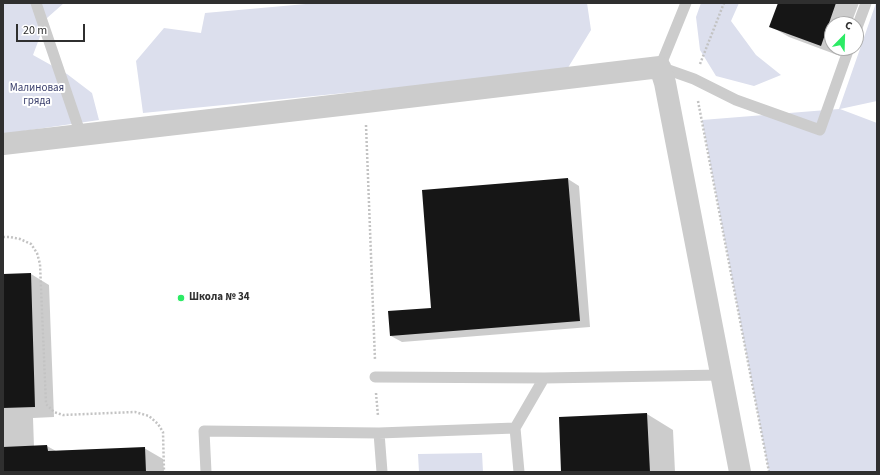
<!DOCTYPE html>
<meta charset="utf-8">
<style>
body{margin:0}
#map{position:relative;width:880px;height:475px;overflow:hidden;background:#fff;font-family:"Source Sans 3",sans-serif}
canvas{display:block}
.frame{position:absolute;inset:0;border:4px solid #2f2f2f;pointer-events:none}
.north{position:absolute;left:824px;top:16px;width:40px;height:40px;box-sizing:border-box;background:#fff;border:1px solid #acacac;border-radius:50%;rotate:23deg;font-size:11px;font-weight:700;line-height:16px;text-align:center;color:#2f2f2f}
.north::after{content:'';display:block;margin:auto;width:14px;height:18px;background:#2ceb65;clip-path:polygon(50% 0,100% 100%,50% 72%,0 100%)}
.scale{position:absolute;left:16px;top:24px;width:69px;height:18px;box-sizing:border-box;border:2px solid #2f2f2f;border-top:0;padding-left:5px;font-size:12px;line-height:14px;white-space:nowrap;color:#2f2f2f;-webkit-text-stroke:3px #fff;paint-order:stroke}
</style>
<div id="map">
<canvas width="880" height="475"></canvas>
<div class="frame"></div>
<div class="north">С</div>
<div class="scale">20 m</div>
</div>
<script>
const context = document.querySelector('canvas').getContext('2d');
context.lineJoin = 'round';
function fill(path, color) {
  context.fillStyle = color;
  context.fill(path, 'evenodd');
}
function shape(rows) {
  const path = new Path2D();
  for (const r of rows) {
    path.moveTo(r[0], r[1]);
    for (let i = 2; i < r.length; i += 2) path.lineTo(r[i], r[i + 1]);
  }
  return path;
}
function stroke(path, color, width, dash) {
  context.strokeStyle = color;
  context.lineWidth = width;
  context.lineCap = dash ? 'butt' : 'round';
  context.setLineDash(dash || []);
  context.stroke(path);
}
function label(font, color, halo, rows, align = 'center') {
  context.font = font + ' "Source Sans 3",sans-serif';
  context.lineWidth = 4;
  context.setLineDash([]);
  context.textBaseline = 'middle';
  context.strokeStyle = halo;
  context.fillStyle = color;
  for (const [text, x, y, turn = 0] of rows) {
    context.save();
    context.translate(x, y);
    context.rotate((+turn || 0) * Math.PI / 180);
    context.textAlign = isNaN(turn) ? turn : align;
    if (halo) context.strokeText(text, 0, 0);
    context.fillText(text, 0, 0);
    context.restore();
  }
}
const green = shape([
 [3,3,64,3,47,18,33,55,67,74,92,93,99,120,3,134],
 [317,3,587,3,591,30,566,71,143,113,136,61,164,28,201,33,205,13],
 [701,3,739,3,731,21,756,55,781,75,754,86,716,76,700,50,696,17],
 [876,3,877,3,877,101,840,109,877,123,877,472,769,472,702,120,839,109],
 [482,453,483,472,419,472,418,454]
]);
const shadow = shape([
 [779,3,859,3,851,24,832,24,832,48,842,48,840,56,789,37,770,26],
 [568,179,579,186,590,327,402,342,391,336,433,309],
 [31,274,49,285,54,417,33,418,34,447,47,446,56,451,144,448,163,459,164,472,3,472,3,275],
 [647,414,673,430,675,472,562,472]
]);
const building = shape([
 [778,3,836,3,821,46,769,27],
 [568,178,580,321,390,336,388,311,431,308,422,190],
 [31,273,35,407,3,408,3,274],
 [647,413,650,472,561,472,559,417],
 [47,445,48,451,145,447,146,472,3,472,3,447]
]);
const path = shape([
 [700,64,724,3],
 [698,101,769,472],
 [366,125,375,360],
 [3,237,10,237,20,239,31,244,37,253,40,264,46,404,54,412,63,415,135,412,149,416,158,424,163,432,164,472],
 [376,393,378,416]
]);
const service = shape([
 [36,3,81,135],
 [686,3,660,67,694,79,736,100,820,130,849,48],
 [856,30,866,3],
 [375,377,544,378],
 [515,428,544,378,722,375],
 [379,433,515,428,519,472],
 [206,472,204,431,379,433,382,472]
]);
const minor = shape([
 [3,144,366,102,660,67,665,83,740,472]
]);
const markers = [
 [181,298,4,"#2ceb65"]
];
const parkNames = [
 ["Малиновая",37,89],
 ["гряда",37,102]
];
const poiNames = [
 ["Школа № 34",189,298]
];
fill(green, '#dcdfed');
fill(shadow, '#0003');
fill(building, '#161616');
stroke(path, '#c3c3c3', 2.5, [2, 2]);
stroke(service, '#ccc', 11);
stroke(minor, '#ccc', 22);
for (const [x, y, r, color] of markers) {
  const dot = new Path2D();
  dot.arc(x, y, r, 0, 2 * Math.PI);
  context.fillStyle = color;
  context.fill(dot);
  stroke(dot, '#fff', 1.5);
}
label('11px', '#3a3f6c', '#fff', parkNames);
label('bold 11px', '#2f2f2f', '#fff', poiNames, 'left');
</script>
